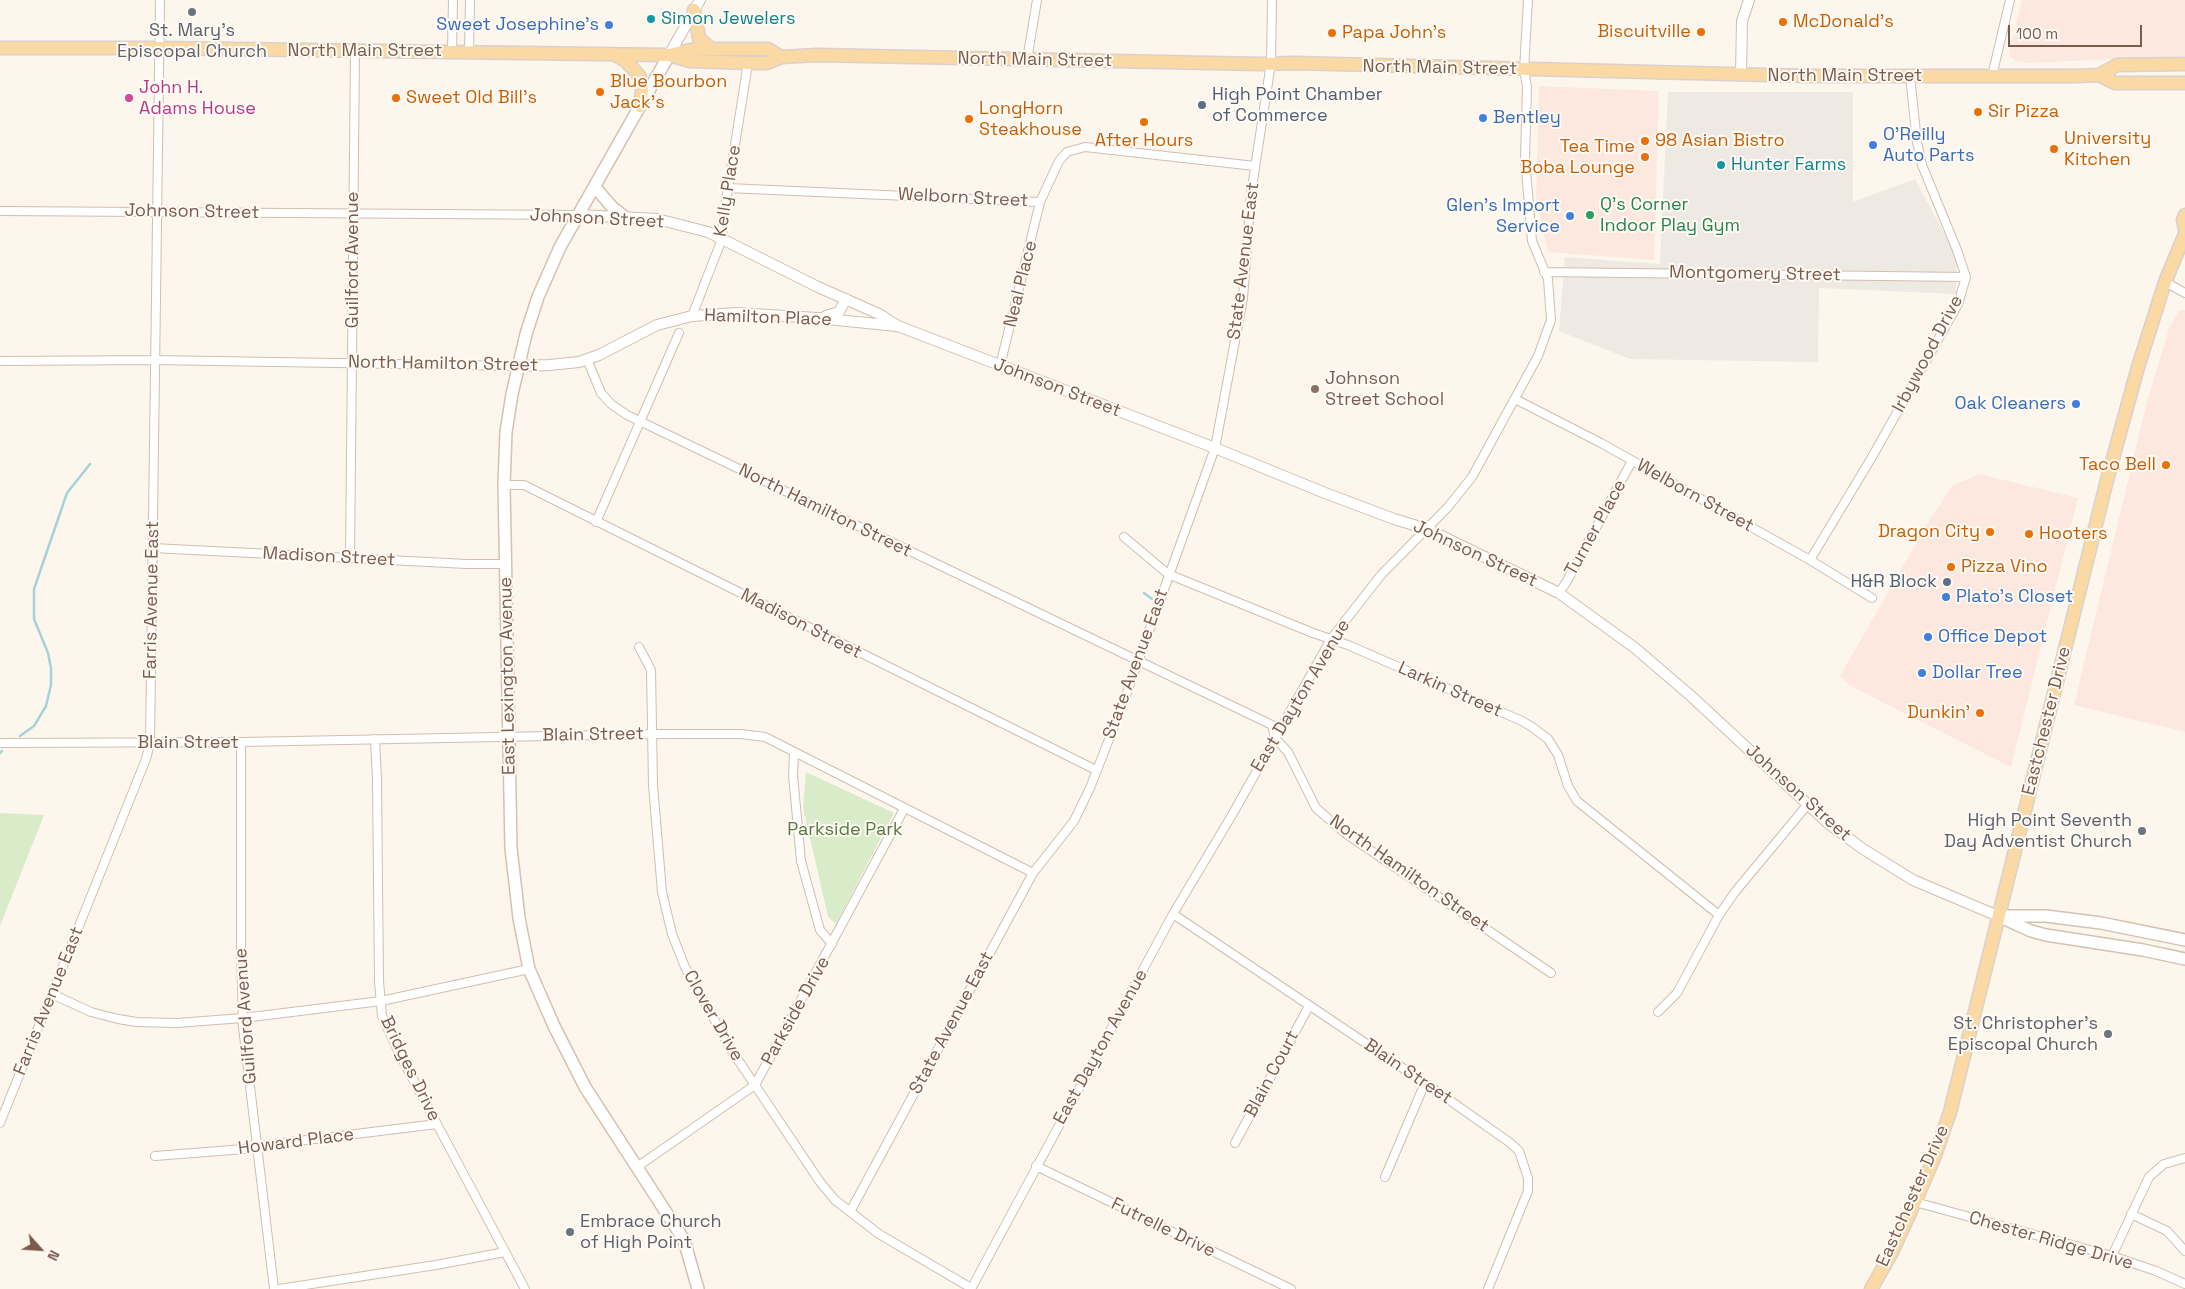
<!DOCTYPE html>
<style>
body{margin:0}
#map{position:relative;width:2185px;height:1289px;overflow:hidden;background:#fdf6ec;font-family:"Space Grotesk",sans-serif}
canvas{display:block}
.north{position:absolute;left:15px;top:1224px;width:50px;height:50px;-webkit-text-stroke:4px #fffaf3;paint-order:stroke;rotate:116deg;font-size:14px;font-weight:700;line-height:20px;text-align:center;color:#7a5c4d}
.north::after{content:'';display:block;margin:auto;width:18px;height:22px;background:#7a5c4d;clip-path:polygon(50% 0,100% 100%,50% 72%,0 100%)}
.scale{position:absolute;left:2008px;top:25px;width:134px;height:22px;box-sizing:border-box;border:2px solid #7a5c4d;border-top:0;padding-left:6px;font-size:15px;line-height:18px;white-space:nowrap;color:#7a5c4d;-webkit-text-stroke:4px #fffaf3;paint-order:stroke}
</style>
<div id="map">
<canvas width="2185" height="1289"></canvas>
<div class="north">N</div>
<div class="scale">100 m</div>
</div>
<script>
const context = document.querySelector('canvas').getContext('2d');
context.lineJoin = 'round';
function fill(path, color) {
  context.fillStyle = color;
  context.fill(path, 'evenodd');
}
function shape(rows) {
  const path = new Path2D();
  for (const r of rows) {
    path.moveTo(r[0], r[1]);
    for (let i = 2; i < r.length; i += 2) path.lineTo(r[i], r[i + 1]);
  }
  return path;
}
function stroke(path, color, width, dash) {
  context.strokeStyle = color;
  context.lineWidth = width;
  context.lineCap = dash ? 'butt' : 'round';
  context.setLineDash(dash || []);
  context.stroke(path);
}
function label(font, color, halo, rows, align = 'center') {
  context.font = font + ' "Space Grotesk",sans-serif';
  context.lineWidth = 4;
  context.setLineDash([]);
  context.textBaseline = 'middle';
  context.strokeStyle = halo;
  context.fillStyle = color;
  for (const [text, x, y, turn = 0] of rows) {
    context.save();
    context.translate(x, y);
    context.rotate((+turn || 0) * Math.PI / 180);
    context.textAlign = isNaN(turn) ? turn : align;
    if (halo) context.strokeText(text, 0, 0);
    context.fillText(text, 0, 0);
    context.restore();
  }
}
const commercial = shape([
 [2022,0,2185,0,2185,56,2028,63,2016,61,2010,57,2010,48],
 [1539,86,1659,91,1654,260,1548,252,1536,199],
 [2180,310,2185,310,2185,732,2074,705,2146,406,2169,328],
 [1979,474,2078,498,2011,767,1850,686,1840,676,1926,526,1952,486]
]);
const industrial = shape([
 [1668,92,1853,92,1853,202,1915,179,1957,258,1956,294,1819,288,1818,362,1630,359,1559,331,1565,257,1660,264]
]);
const green = shape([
 [806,772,894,813,836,924,828,917,803,807],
 [0,813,44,815,0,926]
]);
const stream = shape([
 [1144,593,1152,599],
 [20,736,34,726,46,706,51,685,51,668,48,653,34,619,34,589,67,493,90,464],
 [0,753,2,751]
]);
const minor = shape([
 [452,51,453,0],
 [469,51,470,0],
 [1027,60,1037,0],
 [1992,76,2010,0],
 [728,188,1040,202],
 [0,211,579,215],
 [1544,272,1966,277],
 [2165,282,2185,293],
 [692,316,722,239,724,214,748,63],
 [587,359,601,393,611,404,627,415,1272,725,1275,738,1288,752,1316,808,1345,833,1551,973],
 [0,361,154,360,518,366],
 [1000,366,1040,202,1059,161,1067,152,1085,147,1255,166],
 [1515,399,1601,443,1810,560,1872,598],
 [504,485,524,485,1096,770],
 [596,522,679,333],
 [1124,537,1168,574,1313,633,1348,645,1522,721,1532,727,1548,739,1558,755,1568,786,1577,801,1719,915],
 [153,548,467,564,505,564],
 [350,558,355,52],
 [1810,560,1872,457,1958,304,1966,277,1957,250,1922,165,1917,142,1910,76],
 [1559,593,1567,581,1632,461],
 [639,647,651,670,653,785,662,892,672,934,685,967,730,1048,820,1182,835,1200,879,1234,971,1288],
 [375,739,377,779,379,981,382,1016,399,1053,525,1289],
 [241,742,241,946,243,1027,274,1289],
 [0,743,241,742,653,734,741,734,765,737,1033,873],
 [794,753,793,775,801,861,820,930,832,944],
 [1173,914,1425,1083,1509,1142,1519,1151,1528,1178,1528,1191,1488,1289],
 [52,994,91,1012,118,1019,137,1022,177,1023,243,1018,381,1001,529,969],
 [1658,1012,1677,993,1719,915,1735,892,1808,804],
 [0,1123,146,759,150,743,160,0],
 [1235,1143,1309,1006],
 [155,1156,257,1148,266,1145,437,1124],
 [1036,1166,1291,1289],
 [637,1167,755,1085,904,809],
 [1385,1177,1425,1083],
 [1915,1202,2112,1256,2156,1271,2185,1284],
 [850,1212,1033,873,1074,821,1090,788,1122,706,1215,448,1243,298,1251,194,1271,63,1272,0],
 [2131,1214,2167,1231,2185,1251],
 [2112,1256,2149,1177,2164,1164,2185,1158],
 [279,1289,436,1265,505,1252],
 [971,1289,1173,914,1232,815,1331,639,1381,575,1448,507,1472,477,1538,356,1551,320,1548,279,1532,241,1525,158,1527,87,1524,70,1528,0]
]);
const tertiary = shape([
 [669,55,700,0],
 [1741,75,1742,21,1749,0],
 [579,215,657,219,708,232,818,287,879,314,898,326,1215,448,1325,493,1394,519,1427,529,1559,593,1635,648,1691,696,1829,824,1863,849,1913,880,1998,916],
 [826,316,839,312,846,299],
 [518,366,549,365,579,362,599,355,657,325,692,316,737,313,817,318,897,326]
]);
const secondary = shape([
 [669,55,560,247,538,297,526,334,512,394,506,432,504,485,511,848,519,918,529,969,554,1026,585,1087,684,1240,698,1289],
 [595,187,612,207,626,218],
 [1998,916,2031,931,2046,935,2143,950,2185,959],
 [2003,916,2046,916,2101,923,2185,940]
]);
const primary = shape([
 [694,10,699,38,711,49],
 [0,48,158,48,669,55,695,49,768,49,781,57],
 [613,54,626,61,640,77,642,90,640,106],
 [669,55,690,61,748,63,767,63,781,57,817,55,1260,64,1294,63,1808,76,2076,76,2099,75,2117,65,2185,64],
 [2099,75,2115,83,2185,83],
 [2185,215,2183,220,2185,229],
 [1871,1289,1891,1254,1915,1202,1934,1158,1950,1112,2107,480,2138,367,2165,282,2185,234]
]);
const markers = [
 [192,12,5,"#6b7280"],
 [651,19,5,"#0f9aa8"],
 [1783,22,5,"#e8710a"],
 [609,25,5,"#3f7fe0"],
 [1701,32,5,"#e8710a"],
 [1332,33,5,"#e8710a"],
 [600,92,5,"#e8710a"],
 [129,98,5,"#d1479c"],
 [396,98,5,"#e8710a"],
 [1202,105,5,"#5c6f8a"],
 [1978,112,5,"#e8710a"],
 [1483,118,5,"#3f7fe0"],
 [969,119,5,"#e8710a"],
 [1144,122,5,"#e8710a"],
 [1645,141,5,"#e8710a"],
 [1873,145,5,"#3f7fe0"],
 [2054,149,5,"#e8710a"],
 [1645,157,5,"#e8710a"],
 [1721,165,5,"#0f9aa8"],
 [1590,215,5,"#2e9e5b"],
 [1570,216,5,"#3f7fe0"],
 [1315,389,5,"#8d6e63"],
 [2076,404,5,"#3f7fe0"],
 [2166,465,5,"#e8710a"],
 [1990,532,5,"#e8710a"],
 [2029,534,5,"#e8710a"],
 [1951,567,5,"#e8710a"],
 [1947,582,5,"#5c6f8a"],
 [1946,597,5,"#3f7fe0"],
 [1928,637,5,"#3f7fe0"],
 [1922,673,5,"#3f7fe0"],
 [1980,713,5,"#e8710a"],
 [2142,831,5,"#6b7280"],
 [2108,1034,5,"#6b7280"],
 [570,1232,5,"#6b7280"]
];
const cultureNames = [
 ["Simon Jewelers",661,19],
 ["Hunter Farms",1731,165]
];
const foodNames = [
 ["McDonald's",1793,22],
 ["Biscuitville",1691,32,"right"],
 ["Papa John's",1342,33],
 ["Blue Bourbon",610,82],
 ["Jack's",610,103],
 ["Sweet Old Bill's",406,98],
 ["LongHorn",979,109],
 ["Steakhouse",979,130],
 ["Sir Pizza",1988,112],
 ["University",2064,139],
 ["Kitchen",2064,160],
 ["After Hours",1144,141,"center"],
 ["98 Asian Bistro",1655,141],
 ["Tea Time",1635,147,"right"],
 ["Boba Lounge",1635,168,"right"],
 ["Taco Bell",2156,465,"right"],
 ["Dragon City",1980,532,"right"],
 ["Hooters",2039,534],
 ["Pizza Vino",1961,567],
 ["Dunkin'",1970,713,"right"]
];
const shopNames = [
 ["Sweet Josephine's",599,25,"right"],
 ["Bentley",1493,118],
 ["O'Reilly",1883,135],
 ["Auto Parts",1883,156],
 ["Glen's Import",1560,206,"right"],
 ["Service",1560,227,"right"],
 ["Oak Cleaners",2066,404,"right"],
 ["Plato's Closet",1956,597],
 ["Office Depot",1938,637],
 ["Dollar Tree",1932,673]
];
const worshipNames = [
 ["St. Mary's",192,31,"center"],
 ["Episcopal Church",192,52,"center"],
 ["High Point Seventh",2132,821],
 ["Day Adventist Church",2132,842],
 ["St. Christopher's",2098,1024],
 ["Episcopal Church",2098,1045],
 ["Embrace Church",580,1222,"left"],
 ["of High Point",580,1243,"left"]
];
const streetNames = [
 ["North Main Street",365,51],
 ["North Main Street",1035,60,1],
 ["North Main Street",1440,68,1],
 ["North Main Street",1845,76],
 ["Kelly Place",728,191,-81],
 ["Welborn Street",963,198,3],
 ["Johnson Street",192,212,1],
 ["Johnson Street",597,219,3],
 ["Guilford Avenue",353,260,-90],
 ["State Avenue East",1244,261,-83],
 ["Montgomery Street",1755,274,1],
 ["Neal Place",1021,284,-76],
 ["Hamilton Place",768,318,2],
 ["Irbywood Drive",1928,354,-62],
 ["North Hamilton Street",443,364,1],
 ["Johnson Street",1057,388,21],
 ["Welborn Street",1695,496,29],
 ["North Hamilton Street",825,511,26],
 ["Turner Place",1596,528,-61],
 ["Johnson Street",1475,554,25],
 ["Madison Street",329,557,3],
 ["Farris Avenue East",152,600,-89],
 ["Madison Street",801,624,27],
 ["State Avenue East",1136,664,-70],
 ["East Lexington Avenue",508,676,-91],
 ["Larkin Street",1450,690,24],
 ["East Dayton Avenue",1301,696,-59],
 ["Eastchester Drive",2047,721,-76],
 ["Blain Street",593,735,-1],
 ["Blain Street",188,743],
 ["Johnson Street",1798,793,42],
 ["North Hamilton Street",1409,874,35],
 ["Farris Avenue East",49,1001,-68],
 ["Parkside Drive",796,1011,-61],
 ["Guilford Avenue",246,1016,-94],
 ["Clover Drive",713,1016,60],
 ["State Avenue East",952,1023,-62],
 ["East Dayton Avenue",1101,1047,-61],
 ["Bridges Drive",410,1069,64],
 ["Blain Street",1408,1072,34],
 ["Blain Court",1272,1074,-62],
 ["Howard Place",296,1142,-7],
 ["Eastchester Drive",1913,1196,-66],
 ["Futrelle Drive",1163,1228,26],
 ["Chester Ridge Drive",2051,1241,16]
];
const hotelNames = [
 ["John H.",139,88],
 ["Adams House",139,109]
];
const serviceNames = [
 ["High Point Chamber",1212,95],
 ["of Commerce",1212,116],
 ["H&R Block",1937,582,"right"]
];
const leisureNames = [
 ["Q's Corner",1600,205],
 ["Indoor Play Gym",1600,226]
];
const educationNames = [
 ["Johnson",1325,379],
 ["Street School",1325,400]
];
const parkNames = [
 ["Parkside Park",845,830]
];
fill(commercial, '#fde8e0');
fill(industrial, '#efe9e4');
fill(green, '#d8ecc9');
stroke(stream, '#a5d3da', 2.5);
stroke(minor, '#d1beb0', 10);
stroke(tertiary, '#d1beb0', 12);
stroke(secondary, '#d6c0b0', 14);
stroke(primary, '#dad1cd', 15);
stroke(minor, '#fff', 8);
stroke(tertiary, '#fff', 10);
stroke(secondary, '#fff', 11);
stroke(primary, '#fbd9a5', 12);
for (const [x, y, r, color] of markers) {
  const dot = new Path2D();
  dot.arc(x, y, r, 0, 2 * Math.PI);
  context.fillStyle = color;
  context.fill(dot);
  stroke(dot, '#fffaf3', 2);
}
label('18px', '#0d838f', '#fffaf3', cultureNames, 'left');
label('18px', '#c56008', '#fffaf3', foodNames, 'left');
label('18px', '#366cbe', '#fffaf3', shopNames, 'left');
label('18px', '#5b616d', '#fffaf3', worshipNames, 'right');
label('18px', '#7a5c4d', '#fffaf3', streetNames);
label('18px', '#b23c85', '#fffaf3', hotelNames, 'left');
label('18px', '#4e5e75', '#fffaf3', serviceNames, 'left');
label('18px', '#27864d', '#fffaf3', leisureNames, 'left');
label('18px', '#785e54', '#fffaf3', educationNames, 'left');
label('18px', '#537a41', '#fffaf3', parkNames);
</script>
